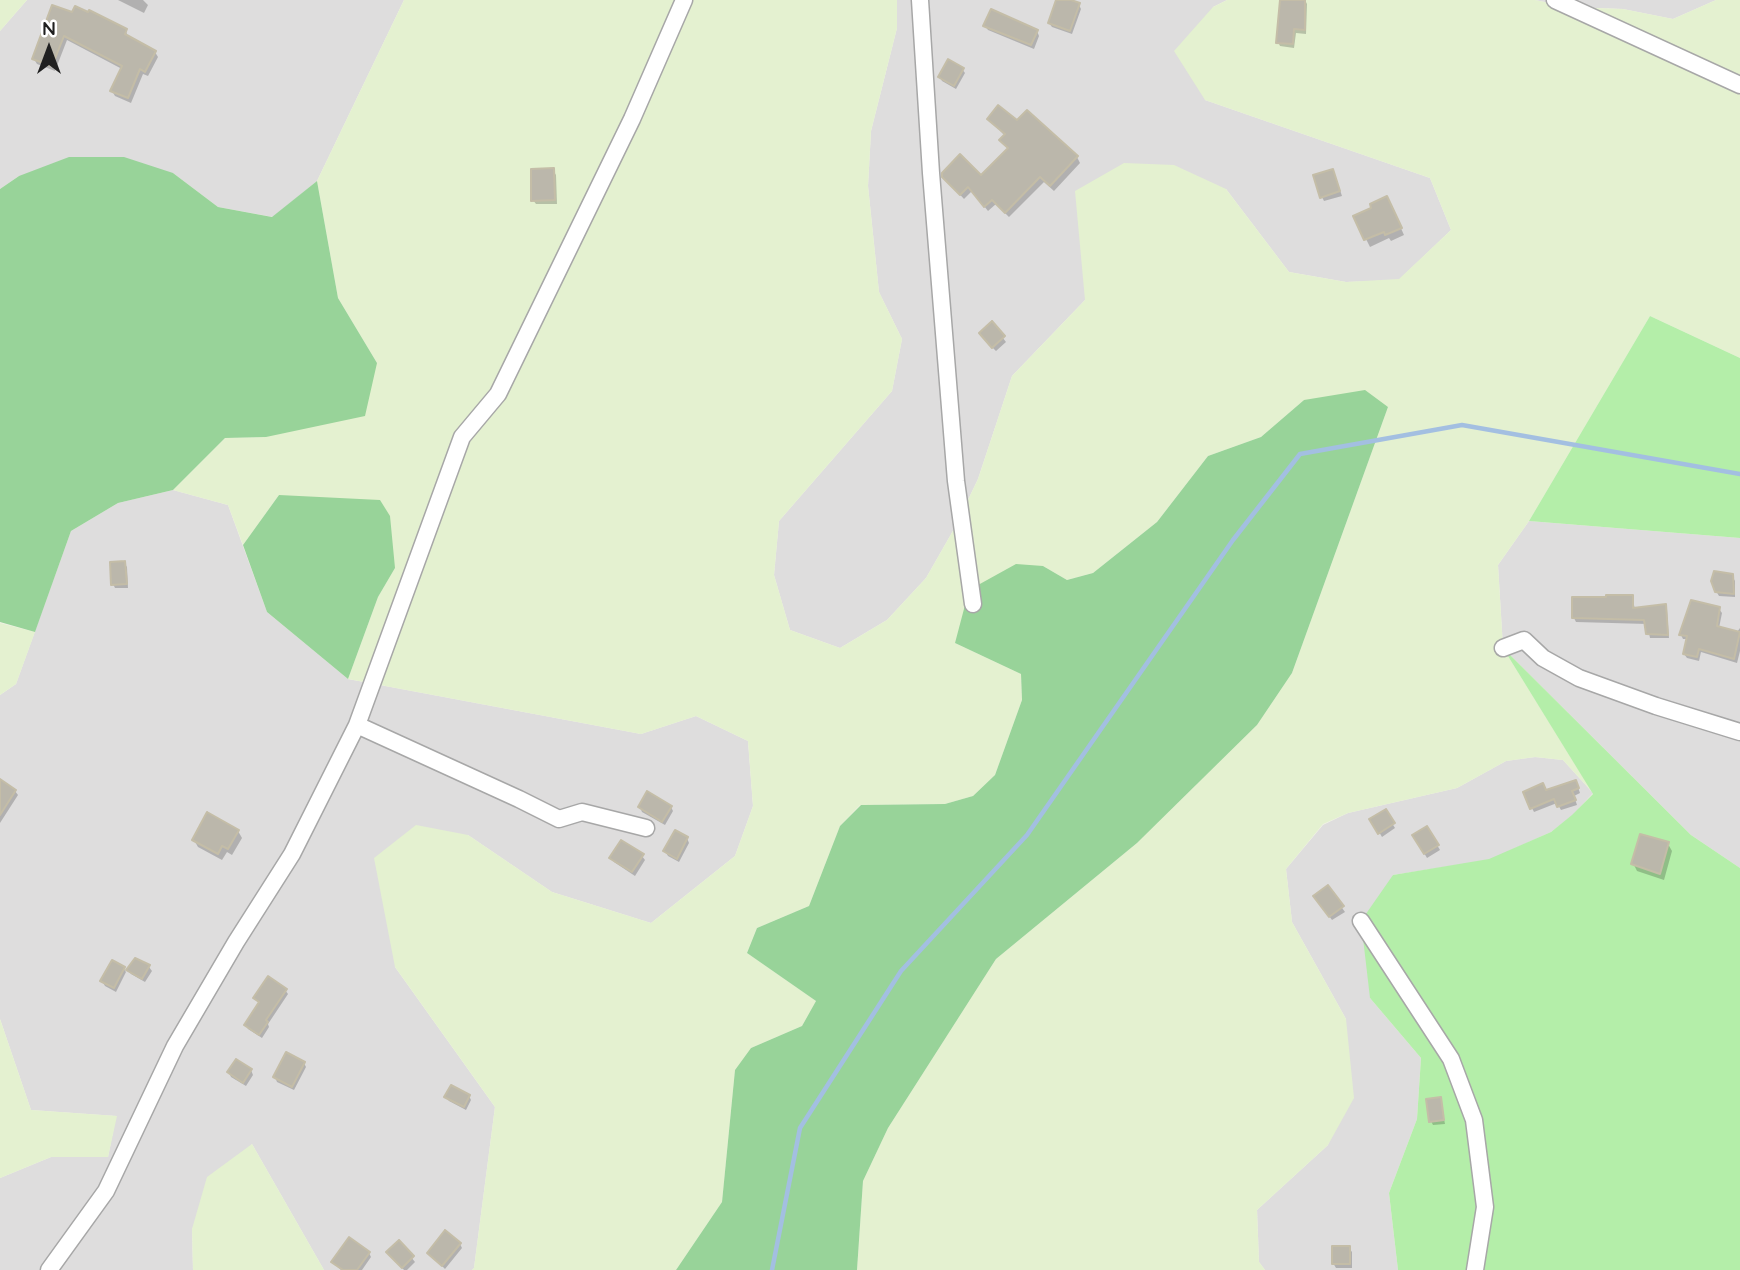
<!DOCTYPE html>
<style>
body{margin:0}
#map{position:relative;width:1740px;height:1270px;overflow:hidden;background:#f1f1e6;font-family:Quicksand,sans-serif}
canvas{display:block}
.north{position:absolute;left:14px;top:14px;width:70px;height:70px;-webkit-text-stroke:5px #fff;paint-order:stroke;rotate:0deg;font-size:19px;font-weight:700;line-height:28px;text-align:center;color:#202020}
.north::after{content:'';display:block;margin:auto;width:24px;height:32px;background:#202020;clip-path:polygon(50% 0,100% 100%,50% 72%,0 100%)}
</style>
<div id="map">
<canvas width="1740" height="1270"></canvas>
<div class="north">N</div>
</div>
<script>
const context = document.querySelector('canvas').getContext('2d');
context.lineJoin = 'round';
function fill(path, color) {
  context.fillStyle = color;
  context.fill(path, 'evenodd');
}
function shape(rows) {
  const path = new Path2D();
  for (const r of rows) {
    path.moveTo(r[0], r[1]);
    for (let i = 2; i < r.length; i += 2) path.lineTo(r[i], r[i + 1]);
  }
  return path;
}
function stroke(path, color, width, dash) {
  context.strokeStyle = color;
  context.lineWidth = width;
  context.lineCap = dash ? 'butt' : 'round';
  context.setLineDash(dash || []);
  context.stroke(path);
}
const residential = shape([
 [27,0,404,0,317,181,273,217,218,207,173,173,19,176,0,189,0,31],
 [897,0,1227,0,1213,7,1205,100,1430,178,1451,230,1399,280,1346,282,1289,272,1226,189,1085,300,1012,376,978,479,954,529,926,578,887,620,840,648,790,630,774,575,779,521,892,391,902,339,879,292,868,186,871,131,897,28],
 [1535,0,1716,0,1673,19,1623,9,1568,7],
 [173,490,228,505,267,612,348,679,641,734,696,716,748,741,753,806,735,856,651,923,552,892,468,835,395,967,495,1107,474,1268,472,1270,324,1270,252,1144,192,1229,193,1270,0,1270,0,1178,51,1157,108,1157,116,1116,31,1110,0,1019,0,695,16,684,71,531,118,503],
 [1529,521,1740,538,1740,868,1691,835,1503,648,1498,565],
 [1535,757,1563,760,1593,793,1572,816,1551,832,1489,860,1393,875,1370,998,1421,1058,1417,1119,1389,1193,1398,1270,1265,1270,1259,1262,1257,1210,1328,1145,1346,1019,1292,922,1286,869,1323,825,1348,813,1457,788,1506,761]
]);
const farmland = shape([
 [0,0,27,0,0,31],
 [404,0,897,0,897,28,871,131,868,186,879,292,902,339,892,391,779,521,774,575,790,630,840,648,887,620,926,578,954,529,978,479,1012,376,1085,300,1075,191,1124,163,1174,165,1226,189,1289,272,1346,282,1399,279,1451,230,1430,178,1205,100,1174,51,1213,7,1227,0,1535,0,1568,7,1623,9,1673,19,1716,0,1740,0,1740,358,1650,316,1529,521,1498,565,1503,648,1593,793,1563,760,1535,757,1506,761,1457,788,1348,813,1323,824,1286,869,1292,922,1346,1019,1354,1098,1328,1145,1257,1210,1259,1262,1265,1270,857,1270,863,1181,888,1128,996,959,1137,843,1257,725,1292,673,1388,407,1304,400,1261,437,1208,456,1157,522,1093,573,1067,580,1043,566,955,643,1021,674,1022,700,995,775,973,796,945,804,860,805,840,826,809,906,757,928,747,953,816,1001,802,1026,751,1048,735,1070,722,1202,676,1270,472,1270,474,1268,495,1107,395,967,374,858,416,825,468,835,552,892,651,923,735,856,753,806,748,741,696,716,641,734,348,679,378,597,395,568,279,495,243,545,228,505,173,490,225,438,266,437,377,363,338,298,317,181],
 [0,623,35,632,16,684,0,695],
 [0,1019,31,1110,117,1116,108,1157,51,1157,0,1178],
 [252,1144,324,1270,193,1270,192,1229,207,1177]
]);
const grass = shape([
 [1650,316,1740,358,1740,538,1529,521],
 [1503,648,1691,835,1740,868,1740,1270,1398,1270,1389,1193,1417,1119,1421,1058,1370,998,1361,921,1393,875,1489,859,1551,832,1572,815,1593,794]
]);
const forest = shape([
 [69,157,124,157,173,173,218,207,272,217,317,181,338,298,377,363,365,416,266,437,225,438,173,490,118,503,71,531,35,632,0,622,0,189,19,176],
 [1365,390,1388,407,1292,673,1257,725,1137,843,996,959,888,1128,863,1181,857,1270,676,1270,722,1202,735,1070,751,1048,802,1026,816,1001,747,953,757,928,809,906,840,826,861,805,945,804,973,796,995,775,1022,700,1021,674,955,643,969,590,1016,564,1043,566,1067,580,1093,573,1157,522,1208,456,1261,437,1304,400],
 [279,495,380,500,390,516,395,568,378,597,348,679,267,612,243,545]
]);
const shadow = shape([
 [118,0,143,0,148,5,144,13],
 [1057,0,1066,0,1079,5,1081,9,1072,34,1052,27,1049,23],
 [1281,0,1305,0,1307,4,1306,34,1296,33,1294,48,1280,46,1278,42],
 [73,14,89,14,126,31,128,38,155,52,158,57,148,76,143,74,131,103,115,96,112,91,122,69,67,40,55,71,37,64,34,59],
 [985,26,1037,31,1039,36,1034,49,988,30],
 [962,69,965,73,956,89,942,81,940,77],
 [989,119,1018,122,1077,157,1080,163,1054,191,1044,182,1009,217,996,204,988,211,972,191,964,199,944,177,981,177,1009,150,1001,140,1005,136],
 [553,170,556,175,557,204,536,204,533,200],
 [1335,175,1342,196,1324,201,1322,197],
 [1391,206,1404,235,1391,241,1389,238,1370,247,1355,217],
 [992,324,1006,342,996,351,983,338],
 [124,563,127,567,128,588,115,588,113,584],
 [1732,576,1735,581,1735,597,1719,596,1716,591],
 [1632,597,1635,609,1665,606,1667,610,1669,638,1650,638,1647,624,1576,622,1574,618],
 [1719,609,1722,613,1719,628,1735,635,1740,628,1740,651,1737,663,1701,652,1699,661,1687,658,1684,654,1688,639,1683,639,1681,635],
 [0,781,15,791,18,795,0,823],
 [1578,787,1580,793,1574,796,1577,805,1561,810,1557,803,1534,812,1532,808,1545,792],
 [640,807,671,807,673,811,665,825,642,812],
 [1385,812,1395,828,1382,837,1372,820],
 [1427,828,1440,850,1427,858,1414,836],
 [238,831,242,838,232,855,227,852,222,860,198,847,194,840],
 [687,838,689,843,679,862,668,856,665,851],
 [1668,844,1672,851,1664,880,1637,871,1633,863],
 [642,856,645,860,635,876,614,862,611,858],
 [1328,888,1345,912,1332,920,1318,901],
 [135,960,149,967,152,971,145,982,131,974,128,970],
 [123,968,126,972,116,992,105,986,102,981],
 [285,990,288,994,268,1024,269,1027,262,1038,248,1029,246,1025,260,1004,255,998],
 [304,1063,306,1067,294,1090,277,1082,275,1077],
 [251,1070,253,1075,246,1086,231,1077,229,1072],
 [469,1096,471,1100,466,1110,449,1101,446,1097],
 [1440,1099,1445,1124,1433,1125,1431,1121],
 [399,1242,415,1262,407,1270,404,1270,388,1252],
 [460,1244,462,1248,445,1269,429,1253],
 [1349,1248,1352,1252,1352,1268,1336,1268,1333,1263],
 [369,1253,371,1257,362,1270,341,1270,333,1262]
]);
const stream = shape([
 [772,1270,800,1128,901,971,1027,835,1233,540,1300,454,1462,425,1740,474]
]);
const building = shape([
 [1056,0,1071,0,1080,3,1070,31,1048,23,1056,0],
 [1280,0,1305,0,1305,30,1294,29,1293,44,1276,43,1280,0],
 [52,5,72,12,75,6,88,12,89,10,127,29,125,34,156,51,145,72,140,69,128,98,110,91,122,66,64,36,52,66,32,59,52,5],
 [991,9,1038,30,1031,45,983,26,991,9],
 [948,59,964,68,954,86,938,77,948,59],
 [998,105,1017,120,1027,110,1078,156,1050,186,1040,177,1005,213,992,200,984,207,968,187,960,195,942,177,942,173,960,154,981,175,1008,148,999,140,1005,134,987,119,998,105],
 [554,168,555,200,531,201,531,169,554,168],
 [1333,169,1340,191,1320,198,1313,175,1333,169],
 [1387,196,1402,228,1385,235,1384,232,1364,240,1353,216,1371,208,1370,204,1387,196],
 [992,321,1005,336,992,348,979,333,992,321],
 [125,561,127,584,111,585,110,562,125,561],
 [1714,571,1733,574,1734,594,1715,592,1711,581,1714,571],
 [1606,595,1633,595,1633,608,1666,604,1668,635,1646,634,1644,620,1572,618,1572,597,1606,597,1606,595],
 [1691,600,1720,607,1717,626,1740,632,1734,659,1699,649,1697,657,1683,654,1687,636,1679,635,1691,600],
 [0,779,16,790,0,815,0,779],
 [1576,780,1579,788,1572,791,1576,800,1557,807,1554,799,1530,809,1523,792,1543,783,1546,790,1576,780],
 [647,791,672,806,662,822,638,807,647,791],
 [1386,809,1395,823,1378,834,1369,819,1386,809],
 [207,812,239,830,228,849,222,846,218,854,192,840,207,812],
 [1427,826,1439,845,1424,854,1412,835,1427,826],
 [675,830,688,837,677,859,663,851,675,830],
 [1640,834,1669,842,1660,874,1631,864,1640,834],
 [621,840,644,854,632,872,609,858,621,840],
 [1328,885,1344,906,1329,917,1313,896,1328,885],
 [135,958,150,965,142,979,126,970,135,958],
 [112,960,125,967,114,988,100,981,112,960],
 [268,976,287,989,266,1020,268,1022,259,1035,244,1025,259,1002,253,998,268,976],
 [286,1052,305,1062,292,1087,273,1077,286,1052],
 [236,1059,252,1069,243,1083,227,1072,236,1059],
 [451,1085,470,1095,464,1107,444,1097,451,1085],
 [1441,1097,1444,1120,1429,1122,1426,1099,1441,1097],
 [445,1230,461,1243,442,1266,427,1253,445,1230],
 [349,1237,370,1252,357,1270,343,1270,331,1262,349,1237],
 [399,1240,414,1256,402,1268,386,1252,399,1240],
 [1332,1246,1350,1246,1350,1264,1332,1264,1332,1246]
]);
const minor = shape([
 [920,0,931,173,956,481,973,604],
 [1555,0,1740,85],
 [1503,648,1524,640,1543,658,1579,678,1656,706,1740,732],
 [357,725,519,799,559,819,582,812,646,828],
 [1361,921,1451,1059,1474,1120,1485,1207,1475,1270],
 [49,1270,106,1191,175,1046,236,942,292,854,357,725,462,437,498,394,632,119,684,0]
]);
fill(residential, '#dedddd');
fill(farmland, '#e4f1d0');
fill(grass, '#b4eea9');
fill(forest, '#98d399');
fill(shadow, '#0003');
stroke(stream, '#a3bfe1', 4.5);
fill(building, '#bbb7ab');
stroke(building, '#c4bda7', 2);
stroke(minor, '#a7a7a7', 19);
stroke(minor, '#fff', 16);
</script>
